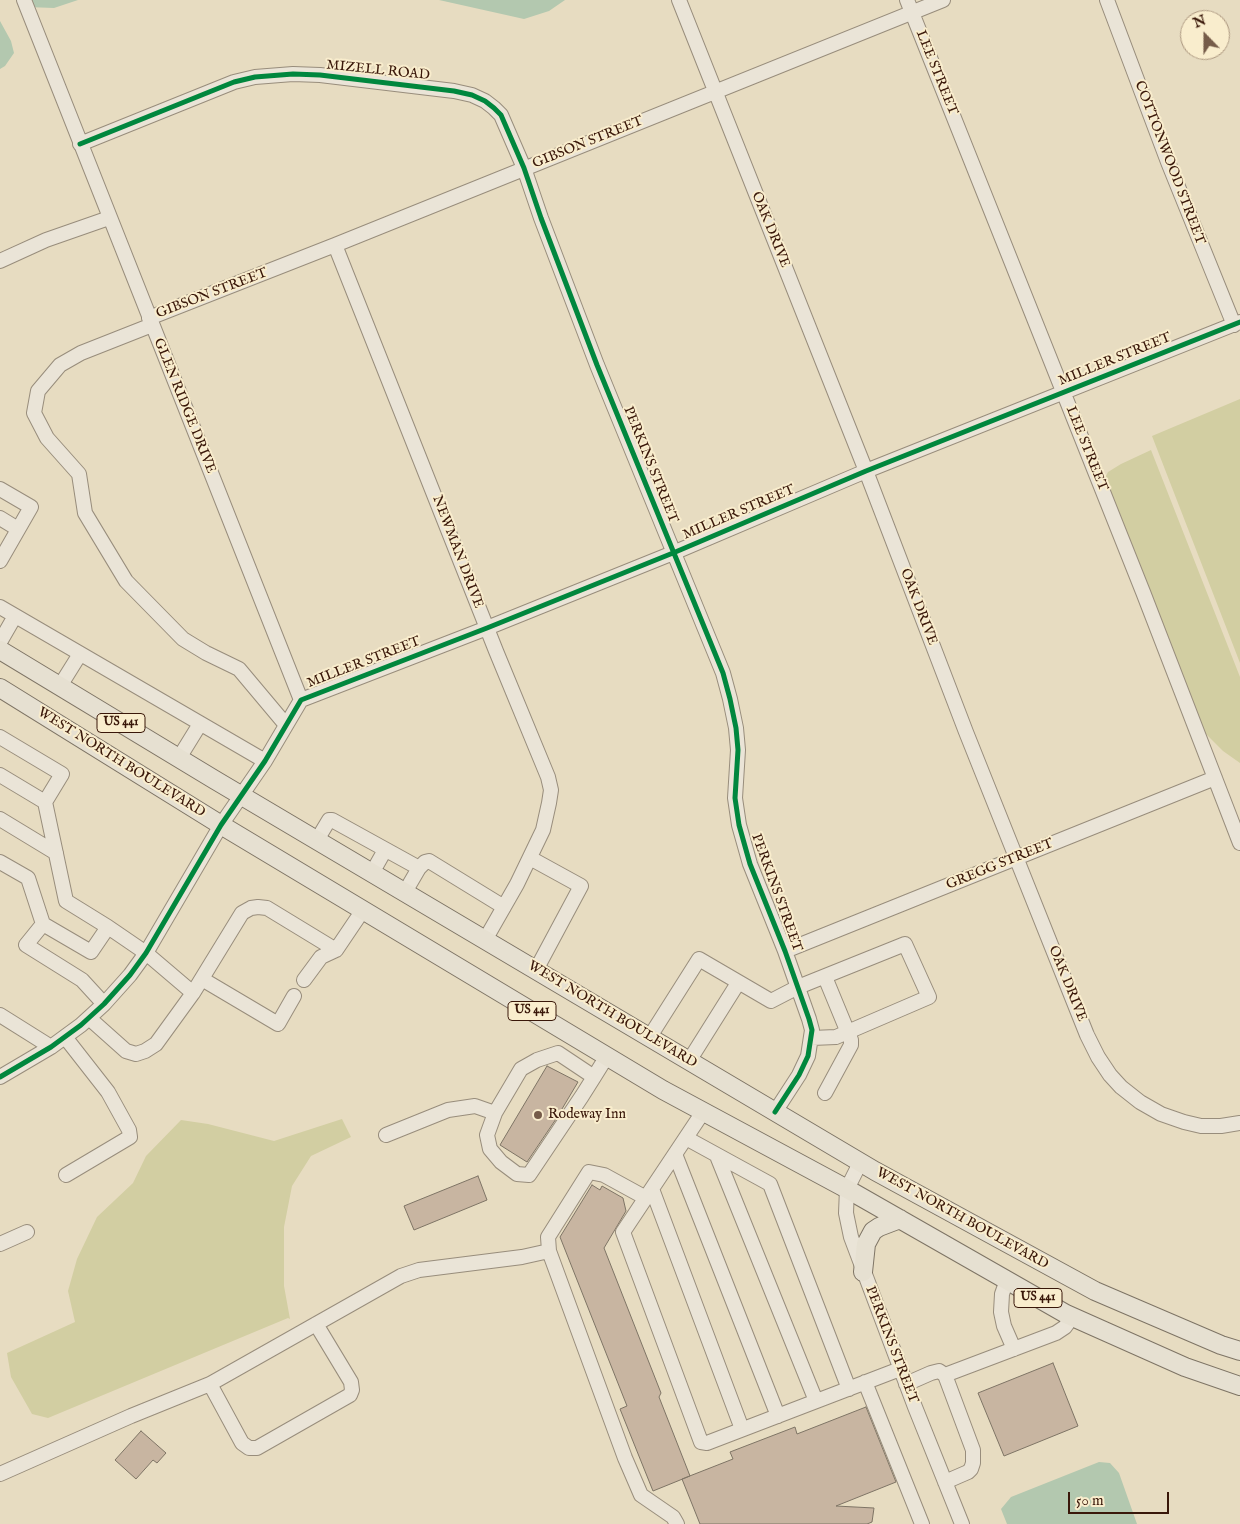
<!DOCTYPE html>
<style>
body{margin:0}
#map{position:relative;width:1240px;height:1524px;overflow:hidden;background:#e7dcc1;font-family:"IM FELL English",serif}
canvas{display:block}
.north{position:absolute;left:1180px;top:10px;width:50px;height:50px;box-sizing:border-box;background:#f9edcd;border:1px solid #ac977f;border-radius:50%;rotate:338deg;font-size:14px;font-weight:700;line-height:20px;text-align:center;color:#391709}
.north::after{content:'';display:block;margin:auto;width:18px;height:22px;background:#765c49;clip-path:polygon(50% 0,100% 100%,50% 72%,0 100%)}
.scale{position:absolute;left:1068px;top:1492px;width:101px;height:22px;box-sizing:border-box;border:2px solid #391709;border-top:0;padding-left:6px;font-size:15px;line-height:18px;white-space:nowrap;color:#391709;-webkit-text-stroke:4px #f9edcd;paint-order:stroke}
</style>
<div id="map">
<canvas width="1240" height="1524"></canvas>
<div class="north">N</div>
<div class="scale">50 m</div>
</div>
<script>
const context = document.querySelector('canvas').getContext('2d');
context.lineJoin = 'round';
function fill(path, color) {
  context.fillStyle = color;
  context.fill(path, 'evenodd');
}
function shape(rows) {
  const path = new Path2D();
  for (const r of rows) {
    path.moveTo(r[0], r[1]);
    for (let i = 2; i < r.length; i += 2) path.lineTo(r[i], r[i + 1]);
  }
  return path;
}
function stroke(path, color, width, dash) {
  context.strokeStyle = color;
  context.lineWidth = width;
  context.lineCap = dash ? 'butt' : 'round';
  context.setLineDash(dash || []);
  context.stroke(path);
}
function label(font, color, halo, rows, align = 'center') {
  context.font = font + ' "IM FELL English",serif';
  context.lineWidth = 4;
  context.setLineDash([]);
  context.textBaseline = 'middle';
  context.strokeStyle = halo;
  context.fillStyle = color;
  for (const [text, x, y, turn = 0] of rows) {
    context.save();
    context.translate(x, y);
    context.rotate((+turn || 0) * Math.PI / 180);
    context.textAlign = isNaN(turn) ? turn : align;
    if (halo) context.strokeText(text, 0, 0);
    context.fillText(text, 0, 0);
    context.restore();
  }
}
const green = shape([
 [1240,399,1240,663,1152,436],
 [1151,450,1240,677,1240,763,1223,751,1204,732,1105,478,1108,472,1121,464],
 [342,1119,351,1137,311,1156,292,1186,284,1227,284,1286,290,1319,288,1318,48,1418,32,1414,11,1377,7,1353,75,1322,68,1291,77,1259,97,1217,133,1183,146,1156,181,1120,208,1124,274,1141]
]);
const water = shape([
 [28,0,78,0,54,8,27,7],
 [439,0,565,0,549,11,524,19],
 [0,21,11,41,14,53,5,66,0,69],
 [1099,1462,1110,1463,1119,1473,1137,1524,1007,1524,1001,1509,1011,1497]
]);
const building = shape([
 [547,1066,578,1082,556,1119,527,1162,500,1145,547,1066],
 [478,1176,487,1200,414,1230,404,1206,478,1176],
 [592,1185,600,1190,602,1186,623,1198,626,1211,604,1248,661,1393,659,1397,690,1476,653,1491,620,1409,627,1406,560,1237,592,1185],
 [1053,1363,1078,1426,1004,1456,978,1393,1053,1363],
 [866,1407,896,1482,836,1506,874,1508,872,1522,867,1524,700,1524,682,1479,733,1459,730,1452,795,1427,797,1434,866,1407],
 [141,1431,166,1453,157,1463,153,1460,136,1479,115,1460,141,1431]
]);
const minor = shape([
 [24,0,301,700],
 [679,0,866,471,966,732,1087,1035,1098,1057,1110,1075,1121,1087,1140,1102,1161,1114,1184,1122,1201,1126,1221,1126,1240,1123],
 [907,0,1143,592,1240,843],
 [1107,0,1168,162,1234,325],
 [80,144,234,82,255,77,293,74,320,75,454,91,472,95,485,101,494,108,501,115,524,168,541,218,597,365,723,673,730,699,736,728,738,750,735,798,739,825,750,864,785,951,809,1019,812,1030,808,1056,799,1075,775,1112],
 [335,245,496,651,548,777,551,790,549,803,543,830,517,884,485,940],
 [0,261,46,240,109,218],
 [149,318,335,245,943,0],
 [152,325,81,353,60,365,38,391,34,413,47,438,79,474,85,513,126,581,183,639,206,653,239,669,286,725],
 [0,489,31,507,0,561],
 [0,518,18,529],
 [0,607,265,761],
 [0,642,15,616],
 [60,686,80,654],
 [0,737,62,774,45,802,66,901,108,927],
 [179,758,200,724],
 [0,775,45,802],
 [0,819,56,853],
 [317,840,329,820,332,820,419,868],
 [530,858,581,886,536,970],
 [0,862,28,878,43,924],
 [372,873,385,850],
 [405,892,419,868,425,862,429,861,504,907],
 [785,951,1215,778],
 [202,979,278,1024,294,996],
 [304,980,321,957,336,950],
 [104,1004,82,980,26,945,43,924,91,952,108,927,146,953,193,993,242,913,251,908,258,907,267,908,336,950,363,910],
 [0,1015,51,1047],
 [89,1018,126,1051,136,1054,145,1051,156,1044,193,993],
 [65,1037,108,1092,129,1130,130,1137,66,1175],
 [649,1038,699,959,771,1001,798,987,905,944,929,997,836,1037,812,1038],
 [689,1061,738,983],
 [0,1077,51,1047,81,1025,104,1004,130,975,146,953,221,825,265,761,301,700,487,628,673,553,866,471,1240,322],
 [594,1077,558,1053,537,1060,521,1069,495,1113,487,1135,490,1149,501,1162,517,1174,529,1175,582,1096,594,1077,607,1056],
 [825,1093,851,1045,851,1040,825,977],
 [703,1112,623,1232,701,1442,707,1443,900,1369],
 [386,1135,448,1110,475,1106,495,1113],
 [686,1138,770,1184,849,1389],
 [675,1154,778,1416],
 [717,1156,816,1401],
 [860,1163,847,1189,846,1213,851,1237,915,1407,962,1524],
 [652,1189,742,1429],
 [646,1198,604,1175,589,1172,548,1237,549,1251,625,1458,641,1495,673,1517,677,1524],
 [0,1244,27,1232],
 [1007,1280,1002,1294,1001,1312,1004,1326,1014,1349],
 [945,1375,1056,1333,1065,1327,1072,1317],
 [865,1382,922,1524],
 [210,1384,242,1443,249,1448,257,1448,350,1395,352,1390,351,1382,316,1324],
 [906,1384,931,1373,939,1371,945,1375,973,1450,973,1463,971,1469,968,1472,945,1482],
 [0,1474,131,1416,210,1384,401,1276,419,1270,522,1257,549,1251]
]);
const major = shape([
 [0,650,215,780,875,1171,1095,1291,1221,1345,1240,1351],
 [0,688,221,825,663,1090,847,1189,1066,1314,1185,1367,1240,1386],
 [863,1272,866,1244,873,1231,879,1227,900,1219]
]);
const cycleway = shape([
 [80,144,234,82,255,77,293,74,320,75,454,91,472,95,485,101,494,108,501,115,524,168,541,218,597,365,723,673,730,699,736,728,738,750,735,798,739,825,750,864,785,951,809,1019,812,1030,808,1056,799,1075,775,1112],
 [0,1077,51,1047,81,1025,104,1004,130,975,146,953,221,825,265,761,301,700,487,628,673,553,866,471,1240,322]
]);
const markers = [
 [538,1115,5,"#765c49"]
];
const shields = [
 [121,723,48],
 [532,1011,48],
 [1038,1298,48]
];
const shieldNames = [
 ["US 441",121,723],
 ["US 441",532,1011],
 ["US 441",1038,1298]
];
const streetNames = [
 ["MIZELL ROAD",378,71,6],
 ["LEE STREET",936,73,68],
 ["GIBSON STREET",588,143,-22],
 ["COTTONWOOD STREET",1169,163,69],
 ["OAK DRIVE",770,230,68],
 ["GIBSON STREET",212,294,-21],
 ["MILLER STREET",1115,360,-22],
 ["GLEN RIDGE DRIVE",184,406,68],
 ["LEE STREET",1086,449,68],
 ["PERKINS STREET",650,465,68],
 ["MILLER STREET",739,513,-23],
 ["NEWMAN DRIVE",457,552,69],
 ["OAK DRIVE",918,607,69],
 ["MILLER STREET",364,663,-21],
 ["WEST NORTH BOULEVARD",121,763,32],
 ["GREGG STREET",1000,865,-22],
 ["PERKINS STREET",776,893,70],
 ["OAK DRIVE",1067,984,68],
 ["WEST NORTH BOULEVARD",612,1015,31],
 ["WEST NORTH BOULEVARD",962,1219,29],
 ["PERKINS STREET",891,1345,69]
];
const poiNames = [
 ["Rodeway Inn",548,1115]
];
fill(green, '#d2cea2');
fill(water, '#b3c8af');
fill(building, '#c8b5a1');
stroke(building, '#7e7465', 1);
stroke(minor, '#988d7c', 16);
stroke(major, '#7e7465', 20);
stroke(minor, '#eae4d7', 14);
stroke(major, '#e6e0d1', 18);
stroke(cycleway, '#00873e', 5);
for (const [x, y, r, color] of markers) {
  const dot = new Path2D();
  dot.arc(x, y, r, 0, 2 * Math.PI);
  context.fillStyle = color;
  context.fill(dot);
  stroke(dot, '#f9edcd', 2);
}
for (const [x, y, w] of shields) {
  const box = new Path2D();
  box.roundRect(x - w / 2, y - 9.5, w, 19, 4);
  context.fillStyle = '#f9edcd';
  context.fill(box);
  stroke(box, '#391709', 1);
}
label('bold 12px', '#391709', null, shieldNames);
label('14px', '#391709', '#f9edcd', streetNames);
label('14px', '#391709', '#f9edcd', poiNames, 'left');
</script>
